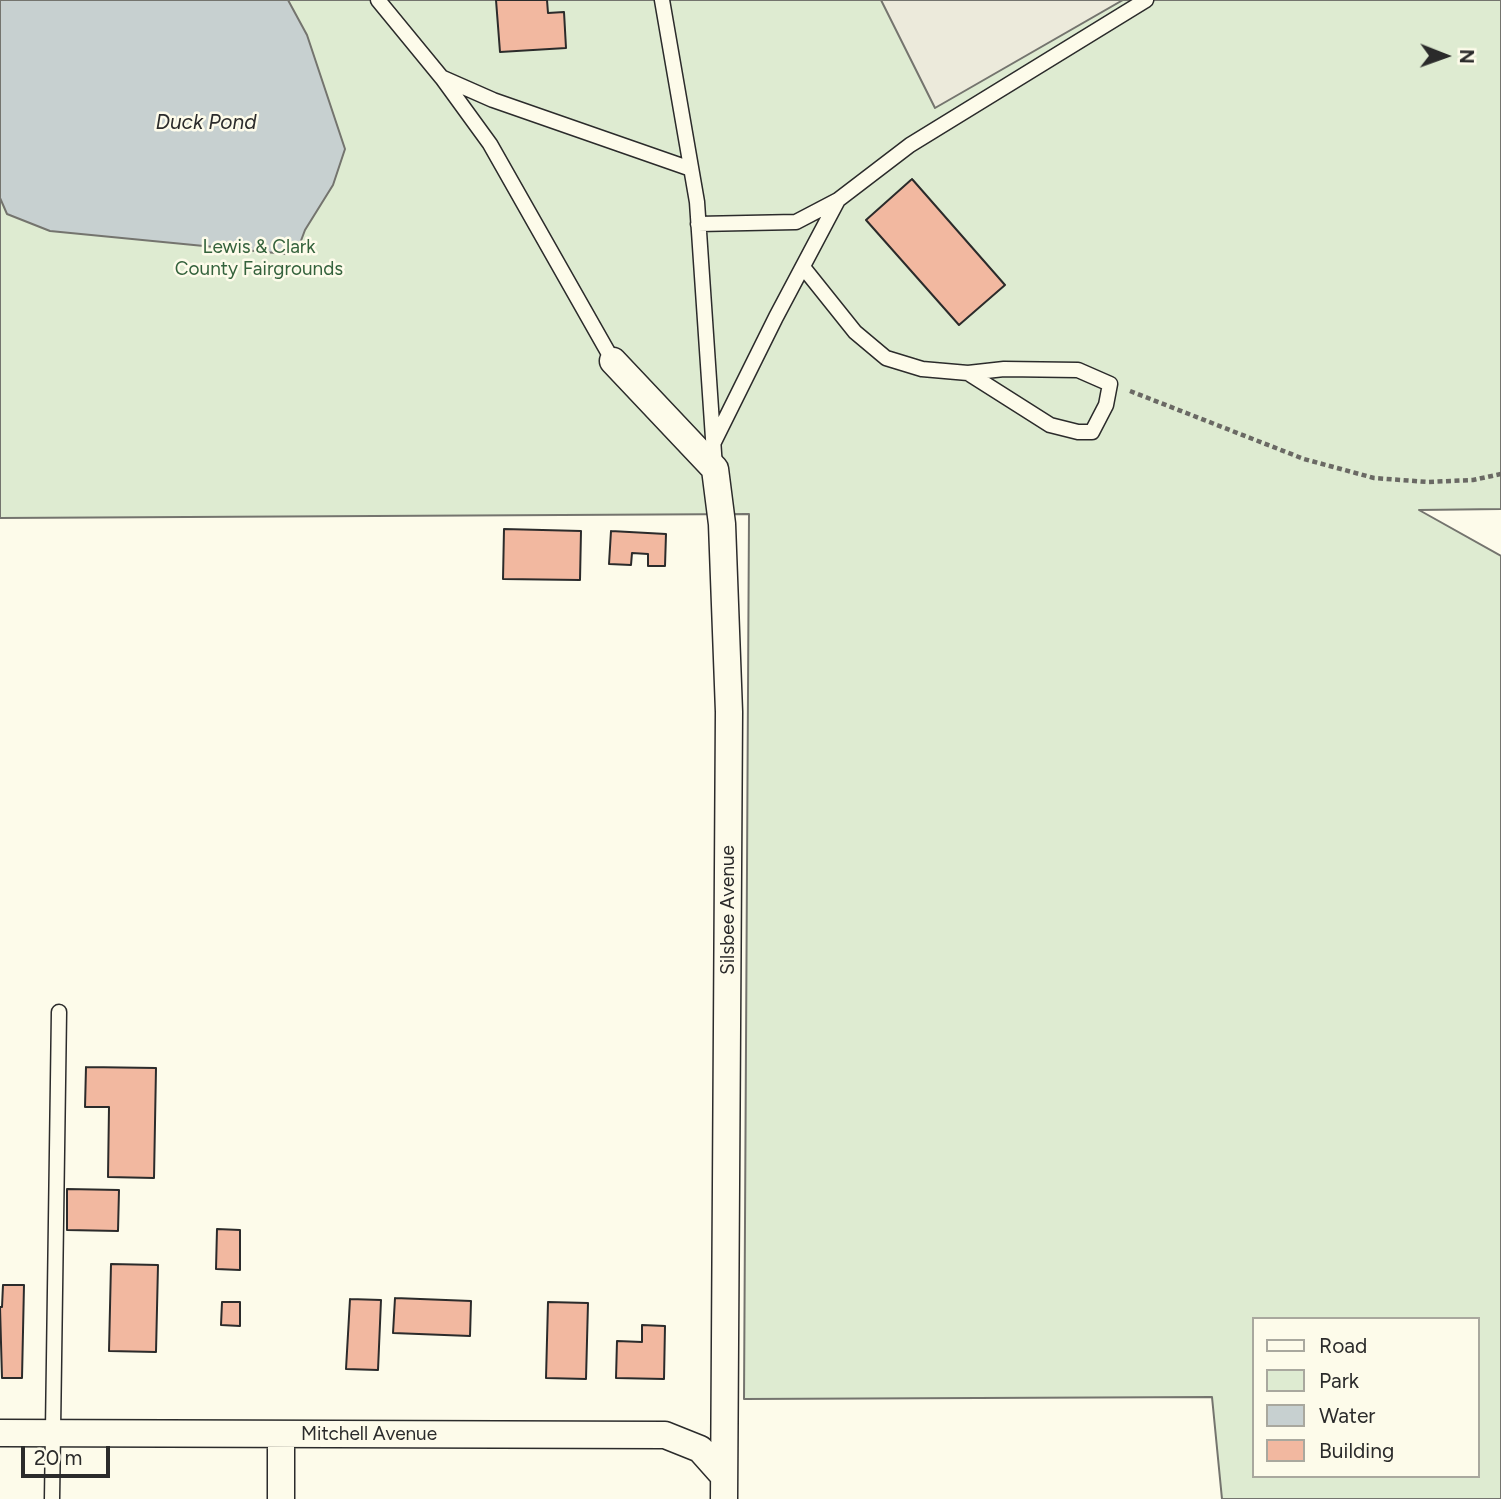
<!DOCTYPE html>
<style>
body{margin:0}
#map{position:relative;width:1501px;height:1499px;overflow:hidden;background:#fdfbea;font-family:Figtree,sans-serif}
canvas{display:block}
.legend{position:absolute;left:1252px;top:1317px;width:228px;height:161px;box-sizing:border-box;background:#fdfbea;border:2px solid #a9a89e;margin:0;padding:9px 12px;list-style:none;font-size:21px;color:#2b2b2b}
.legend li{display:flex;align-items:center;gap:14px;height:35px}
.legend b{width:35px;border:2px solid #a9a89e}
.north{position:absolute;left:1410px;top:21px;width:70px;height:70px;-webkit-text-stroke:5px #fdfbea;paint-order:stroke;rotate:91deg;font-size:19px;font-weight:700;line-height:28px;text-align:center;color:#2b2b2b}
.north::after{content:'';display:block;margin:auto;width:24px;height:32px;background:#2b2b2b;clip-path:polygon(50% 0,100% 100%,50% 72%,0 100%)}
.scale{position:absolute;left:21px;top:1446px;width:89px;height:32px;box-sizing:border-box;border:4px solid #2b2b2b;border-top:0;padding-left:9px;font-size:21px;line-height:24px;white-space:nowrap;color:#2b2b2b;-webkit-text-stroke:5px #fdfbea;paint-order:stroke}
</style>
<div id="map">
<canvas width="1501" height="1499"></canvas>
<ul class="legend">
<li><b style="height:9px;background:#fdfbea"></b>Road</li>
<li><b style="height:19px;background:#deebd1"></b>Park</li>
<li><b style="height:19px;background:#c7d0d0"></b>Water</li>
<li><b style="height:19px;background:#f2b8a0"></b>Building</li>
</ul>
<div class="north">N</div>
<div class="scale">20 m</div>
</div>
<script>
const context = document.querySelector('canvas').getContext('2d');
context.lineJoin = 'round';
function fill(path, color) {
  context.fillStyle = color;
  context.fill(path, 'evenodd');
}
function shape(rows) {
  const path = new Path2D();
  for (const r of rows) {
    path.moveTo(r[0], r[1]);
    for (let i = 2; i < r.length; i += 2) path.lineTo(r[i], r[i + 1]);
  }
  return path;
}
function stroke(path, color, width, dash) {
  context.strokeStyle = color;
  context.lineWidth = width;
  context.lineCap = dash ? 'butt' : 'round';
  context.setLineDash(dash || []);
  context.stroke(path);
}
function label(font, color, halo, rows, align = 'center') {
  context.font = font + ' Figtree,sans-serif';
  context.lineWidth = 5;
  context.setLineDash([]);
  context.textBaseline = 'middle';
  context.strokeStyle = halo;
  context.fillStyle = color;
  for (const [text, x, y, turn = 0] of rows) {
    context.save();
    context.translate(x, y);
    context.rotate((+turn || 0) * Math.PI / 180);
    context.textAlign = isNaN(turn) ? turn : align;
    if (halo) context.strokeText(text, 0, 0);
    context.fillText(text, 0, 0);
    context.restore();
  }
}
const green = shape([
 [0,0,1501,0,1501,509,1419,510,1501,556,1501,1499,1222,1499,1212,1397,744,1399,749,514,0,518,0,0],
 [1254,1319,1478,1319,1478,1476,1254,1476,1254,1319]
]);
const parking = shape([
 [881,0,1123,0,935,108,881,0]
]);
const water = shape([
 [0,0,288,0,307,35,345,149,333,185,305,230,299,246,286,254,50,231,7,214,0,198,0,0]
]);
const building = shape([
 [496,0,547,0,548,13,564,12,566,48,500,52,496,0],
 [912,179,1005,285,959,325,866,220,912,179],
 [504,529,581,531,580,580,503,579,504,529],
 [611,531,666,534,665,566,648,566,648,554,632,553,631,565,609,564,611,531],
 [86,1067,156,1068,154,1178,108,1177,109,1107,85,1107,86,1067],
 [67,1189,119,1190,118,1231,67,1230,67,1189],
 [217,1229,240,1230,240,1270,216,1269,217,1229],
 [111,1264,158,1265,156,1352,109,1351,111,1264],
 [3,1285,24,1285,22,1378,2,1378,0,1307,2,1307,3,1285],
 [395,1298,471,1301,470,1336,393,1333,395,1298],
 [350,1299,381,1300,378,1370,346,1369,350,1299],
 [222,1302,240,1302,240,1326,221,1325,222,1302],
 [548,1302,588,1303,586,1379,546,1378,548,1302],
 [642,1325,665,1326,664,1379,616,1378,617,1341,642,1342,642,1325]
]);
const path = shape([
 [1130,391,1304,459,1374,478,1428,482,1473,480,1501,474]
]);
const service = shape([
 [378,0,442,78,490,144,613,361],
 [662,0,697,202,715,468],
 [443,78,493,100,691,169],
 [698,224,796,222,838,200,910,145,1146,0],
 [803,267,855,332,886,358,922,369,968,373,1004,369,1078,370,1110,384,1106,405,1092,432,1078,432,1050,425,968,373],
 [714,442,776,317,838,200],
 [52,1499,59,1012]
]);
const minor = shape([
 [613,361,715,469,722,524,729,712,724,1499],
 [0,1433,665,1435,700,1449,724,1476],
 [281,1499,281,1434]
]);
const parkNames = [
 ["Lewis & Clark",259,247],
 ["County Fairgrounds",259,269]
];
const streetNames = [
 ["Silsbee Avenue",728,910,-90],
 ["Mitchell Avenue",369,1434]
];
const waterNames = [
 ["Duck Pond",206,123]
];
fill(green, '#deebd1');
stroke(green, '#74746e', 2);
fill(parking, '#eceadb');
stroke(parking, '#74746e', 2);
fill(water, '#c7d0d0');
stroke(water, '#74746e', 2);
fill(building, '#f2b8a0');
stroke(building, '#2b2b2b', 2);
stroke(service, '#2b2b2b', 17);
stroke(minor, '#2b2b2b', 29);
stroke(path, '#6a6964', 4.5, [5, 3.5]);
stroke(service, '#fdfbea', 14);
stroke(minor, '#fdfbea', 26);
label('19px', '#34623c', '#fdfbea', parkNames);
label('19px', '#2b2b2b', '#fdfbea', streetNames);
label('italic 21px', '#2b2b2b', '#fdfbea', waterNames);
</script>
